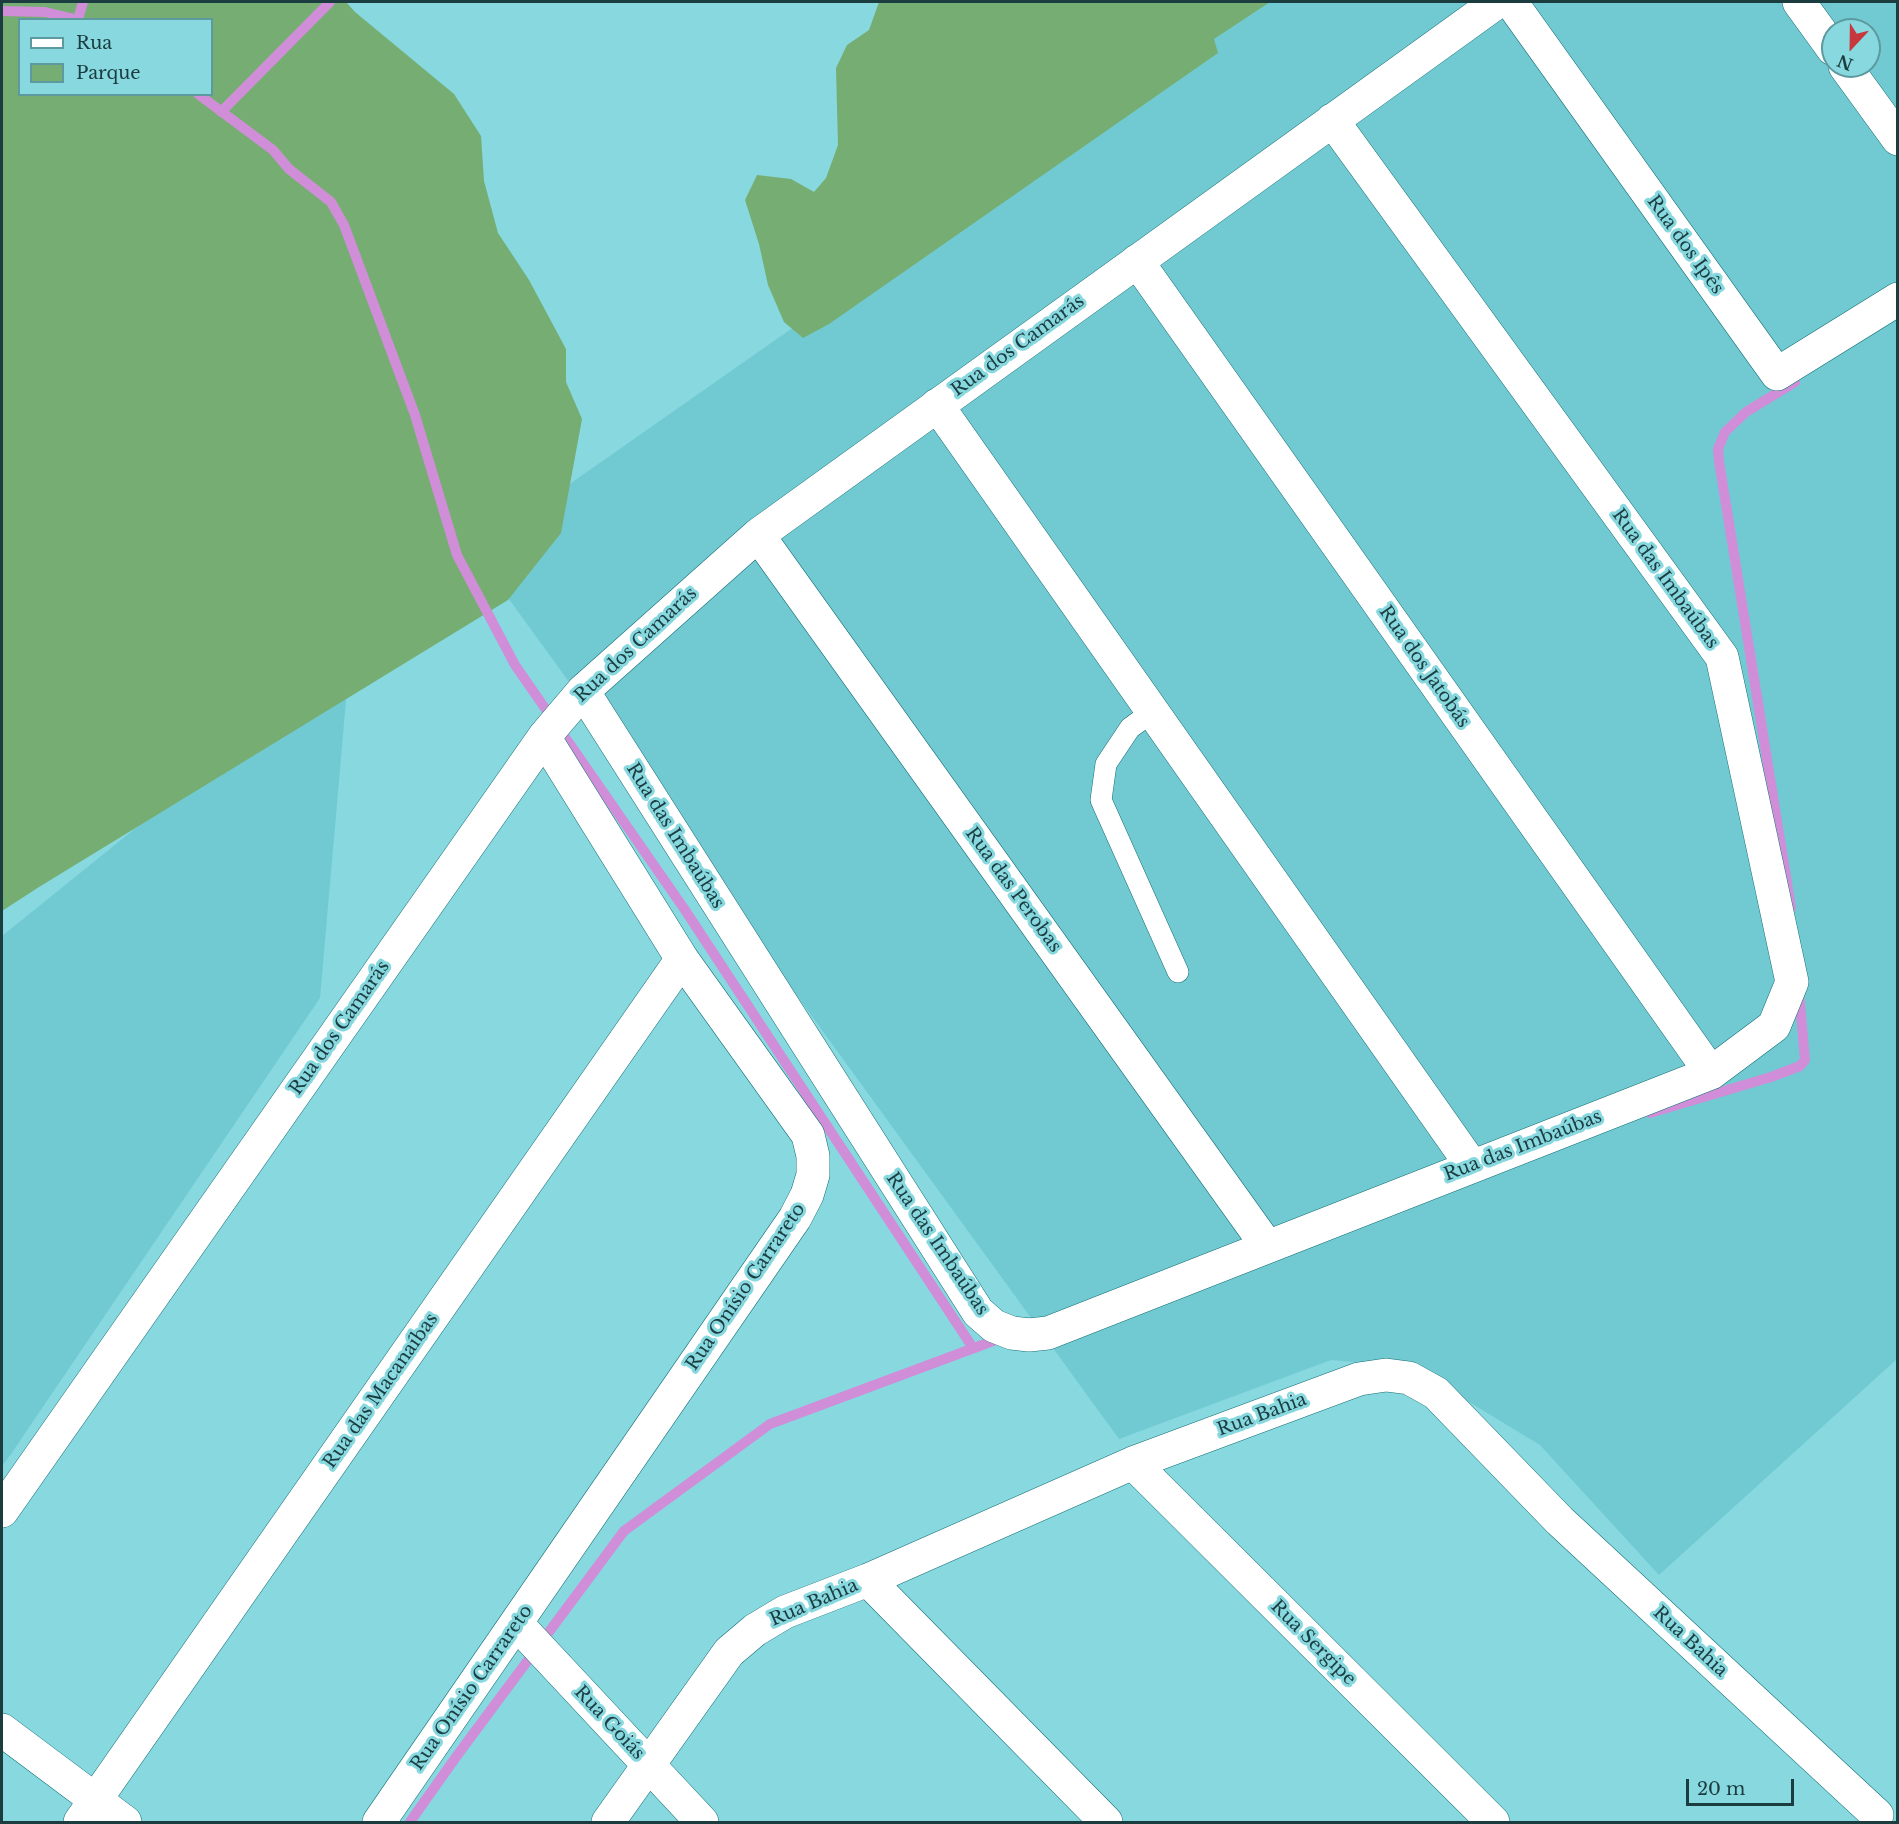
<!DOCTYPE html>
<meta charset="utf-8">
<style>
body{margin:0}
#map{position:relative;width:1899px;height:1824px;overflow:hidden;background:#87d8df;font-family:"Libre Baskerville",serif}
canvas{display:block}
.frame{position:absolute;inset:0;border:3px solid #1b3d40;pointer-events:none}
.legend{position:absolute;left:18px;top:18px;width:195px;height:78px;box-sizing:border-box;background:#87d8df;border:2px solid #5c9a9f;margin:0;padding:8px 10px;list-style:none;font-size:18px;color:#1b3d40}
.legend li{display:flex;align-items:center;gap:12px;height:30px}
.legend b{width:30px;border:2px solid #5c9a9f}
.north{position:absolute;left:1821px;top:18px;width:60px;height:60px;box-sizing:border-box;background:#87d8df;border:2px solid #5c9a9f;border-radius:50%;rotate:202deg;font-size:16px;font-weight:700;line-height:24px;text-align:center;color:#1b3d40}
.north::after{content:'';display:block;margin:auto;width:21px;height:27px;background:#c6373e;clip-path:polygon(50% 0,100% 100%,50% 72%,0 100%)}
.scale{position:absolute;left:1686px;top:1779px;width:108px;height:27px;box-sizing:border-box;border:3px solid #1b3d40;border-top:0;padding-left:8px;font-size:18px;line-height:21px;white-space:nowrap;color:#1b3d40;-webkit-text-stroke:4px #87d8df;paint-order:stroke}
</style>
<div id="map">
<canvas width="1899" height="1824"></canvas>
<div class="frame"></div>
<ul class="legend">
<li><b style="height:8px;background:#fff"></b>Rua</li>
<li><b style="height:16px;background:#76ad72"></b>Parque</li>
</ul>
<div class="north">N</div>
<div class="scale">20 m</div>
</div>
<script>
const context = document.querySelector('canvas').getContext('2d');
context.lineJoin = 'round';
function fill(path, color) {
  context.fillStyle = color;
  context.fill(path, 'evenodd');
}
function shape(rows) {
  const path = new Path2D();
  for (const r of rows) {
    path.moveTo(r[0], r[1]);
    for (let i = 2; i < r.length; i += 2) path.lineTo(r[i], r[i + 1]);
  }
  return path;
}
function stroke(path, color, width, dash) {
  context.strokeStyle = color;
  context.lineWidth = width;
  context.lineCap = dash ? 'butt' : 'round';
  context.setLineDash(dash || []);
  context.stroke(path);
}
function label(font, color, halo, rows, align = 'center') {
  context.font = font + ' "Libre Baskerville",serif';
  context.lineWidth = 6;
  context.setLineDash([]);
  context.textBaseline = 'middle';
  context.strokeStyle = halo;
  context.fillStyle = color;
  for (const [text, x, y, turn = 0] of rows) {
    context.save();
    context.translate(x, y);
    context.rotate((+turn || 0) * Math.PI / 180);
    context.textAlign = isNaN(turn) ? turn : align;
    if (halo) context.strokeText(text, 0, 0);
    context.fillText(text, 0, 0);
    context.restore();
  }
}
const built = shape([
 [1258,2,1897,2,1897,1359,1659,1575,1540,1445,1411,1367,1331,1360,1119,1439,474,551],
 [1833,30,1869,30,1869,66,1833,66],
 [350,655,320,998,11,1454,2,1466,2,936]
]);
const green = shape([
 [2,2,346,2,355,12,454,94,481,136,484,181,498,233,529,280,566,349,566,382,582,419,561,533,508,600,39,887,2,911],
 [20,20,212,20,212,94,20,94],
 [879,2,1270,2,1214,39,1218,53,829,324,803,338,784,322,768,285,759,244,745,200,757,175,791,179,814,192,826,178,838,145,836,68,847,45,869,30]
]);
const stream = shape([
 [2,11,45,12,79,20],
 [78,19,83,2],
 [198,94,273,150,289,169,331,202,344,225,415,415,457,555,515,665,685,910,973,1348],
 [221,112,330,2],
 [1791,908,1719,461,1718,449,1725,432,1746,412,1795,382],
 [1650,1113,1771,1077,1800,1066,1805,1060,1799,992],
 [410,1822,456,1757,624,1531,770,1424,1001,1338]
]);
const service = shape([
 [1152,712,1130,728,1106,764,1101,800,1178,972]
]);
const minor = shape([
 [1511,2,1777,374,1898,299],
 [1799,2,1833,49],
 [1845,66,1898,139],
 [1137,261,1711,1073],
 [937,405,1472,1166],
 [758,535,1267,1246],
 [583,691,978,1312,994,1326,1012,1333,1029,1335,1048,1333,1711,1073,1774,1026,1792,982,1722,657,1332,120],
 [1133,1463,1493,1822],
 [2,1511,544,737,583,691,758,535,1497,2],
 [868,1580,1106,1822],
 [517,1624,702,1822],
 [2,1730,125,1822],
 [80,1822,682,959],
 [379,1822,795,1218,807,1195,813,1175,813,1156,808,1135,682,959,544,737],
 [608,1822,729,1652,755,1630,785,1612,868,1580,1133,1463,1359,1379,1386,1375,1409,1378,1436,1393,1560,1521,1877,1815]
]);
const streetNames = [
 ["Rua dos Ipês",1685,245,54],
 ["Rua dos Camarás",1018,346,-36],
 ["Rua das Imbaúbas",1665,579,54],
 ["Rua dos Camarás",636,645,-43],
 ["Rua dos Jatobás",1424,667,55],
 ["Rua das Imbaúbas",675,836,58],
 ["Rua das Perobas",1013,890,54],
 ["Rua dos Camarás",340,1028,-55],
 ["Rua das Imbaúbas",1523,1146,-21],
 ["Rua das Imbaúbas",937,1244,56],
 ["Rua Onísio Carrareto",746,1287,-56],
 ["Rua das Macanaíbas",381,1391,-55],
 ["Rua Bahia",1262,1415,-20],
 ["Rua Bahia",814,1603,-23],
 ["Rua Bahia",1690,1642,43],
 ["Rua Sergipe",1313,1643,45],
 ["Rua Onísio Carrareto",472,1688,-55],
 ["Rua Goiás",609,1723,47]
];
fill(built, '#71cad2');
fill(green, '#76ad72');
stroke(stream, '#d08ed8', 10);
stroke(service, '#136f75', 22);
stroke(minor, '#136f75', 34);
stroke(service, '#fff', 21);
stroke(minor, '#fff', 33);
label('18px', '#1b3d40', '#87d8df', streetNames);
</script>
